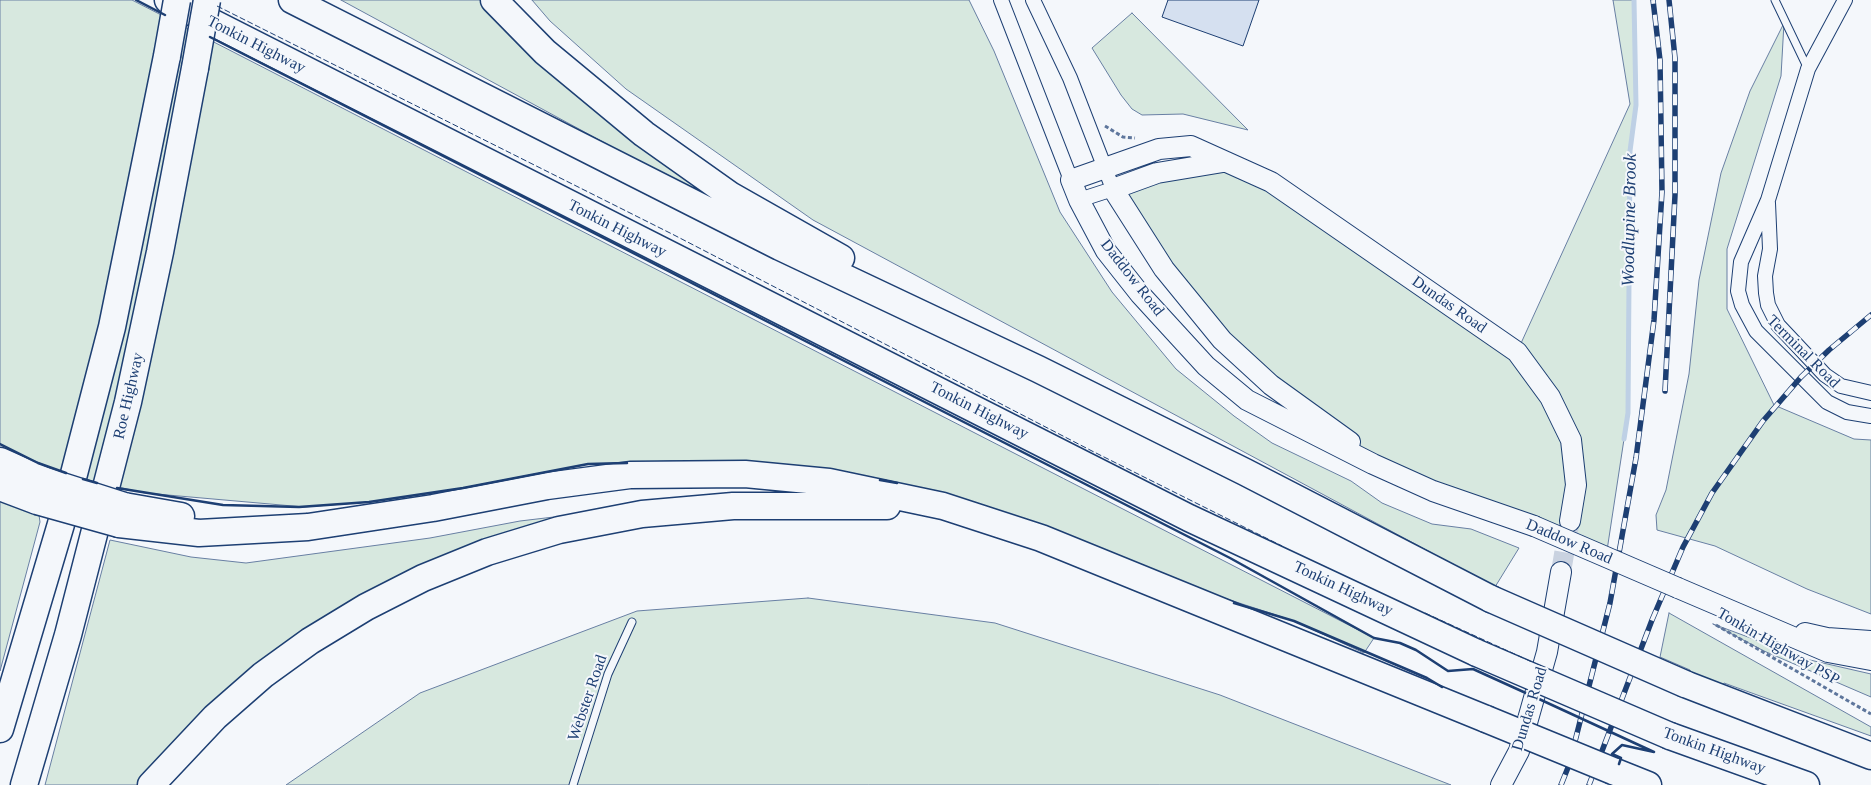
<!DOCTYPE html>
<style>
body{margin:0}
canvas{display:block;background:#f4f7fb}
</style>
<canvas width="1871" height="785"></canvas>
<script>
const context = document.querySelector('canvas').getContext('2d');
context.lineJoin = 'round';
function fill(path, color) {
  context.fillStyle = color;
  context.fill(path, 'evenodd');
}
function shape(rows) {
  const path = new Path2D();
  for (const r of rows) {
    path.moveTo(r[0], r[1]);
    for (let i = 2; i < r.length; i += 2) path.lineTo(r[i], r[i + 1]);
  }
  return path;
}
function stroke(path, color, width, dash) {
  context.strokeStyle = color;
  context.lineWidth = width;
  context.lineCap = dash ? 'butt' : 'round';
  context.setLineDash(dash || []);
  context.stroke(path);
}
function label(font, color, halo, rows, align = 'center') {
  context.font = font + ' "Times New Roman",serif';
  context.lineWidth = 4;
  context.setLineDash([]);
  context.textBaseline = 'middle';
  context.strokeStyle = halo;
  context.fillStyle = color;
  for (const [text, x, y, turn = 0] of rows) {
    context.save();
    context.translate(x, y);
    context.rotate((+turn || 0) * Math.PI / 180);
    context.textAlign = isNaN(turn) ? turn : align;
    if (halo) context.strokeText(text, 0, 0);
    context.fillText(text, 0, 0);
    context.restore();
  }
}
const green = shape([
 [0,0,132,0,1374,638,1364,653,1294,621,1145,572,1030,524,886,480,785,465,671,461,588,464,463,488,369,502,304,507,145,493,90,481,38,463,0,444,0,0],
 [341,0,480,0,501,23,631,137,723,207,341,0],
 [532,0,969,0,994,51,1060,212,1112,292,1176,369,1234,416,1272,443,1351,481,1382,503,1432,524,1471,529,1519,548,1495,587,813,220,626,89,550,21,532,0],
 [1613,0,1634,0,1636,105,1630,151,1628,413,1606,557,1373,464,1222,340,1113,189,1223,162,1517,352,1630,104,1613,0],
 [1132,13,1248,130,1183,114,1142,115,1132,109,1121,95,1092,48,1132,13],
 [1784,23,1781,76,1727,249,1727,309,1774,405,1854,439,1871,440,1871,614,1807,589,1715,546,1657,530,1656,515,1666,490,1689,374,1699,280,1721,173,1750,91,1784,23],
 [0,487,37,501,40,522,0,671,0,487],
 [579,514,373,600,148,785,45,785,110,540,191,557,246,563,430,538,520,521,579,514],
 [808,598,995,623,1220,695,1451,785,286,785,420,693,637,611,808,598],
 [1669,613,1871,727,1871,736,1724,683,1720,690,1687,679,1690,670,1660,657,1669,613],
 [1713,624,1810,660,1871,674,1871,697,1764,651,1713,624]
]);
const stream = shape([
 [1624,439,1628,413,1630,151,1636,105,1634,0]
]);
const building = shape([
 [1168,0,1259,0,1243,46,1162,17,1168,0]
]);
const secondaryTunnel = shape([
 [1561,572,1569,525]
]);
const path = shape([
 [1105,126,1123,137,1135,138],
 [1716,625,1871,714]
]);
const lane = shape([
 [1775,0,1808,69],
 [573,785,608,674,632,622]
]);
const street = shape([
 [1001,0,1071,180],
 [1033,0,1070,78,1113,189,1079,200],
 [1845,0,1808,69,1768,200,1741,262,1738,291,1742,305,1756,331,1827,402,1847,412,1871,416],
 [1768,203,1770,249,1765,276,1766,293,1768,305,1778,325,1825,375,1841,386,1871,393]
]);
const secondary = shape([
 [1223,162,1157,173,1113,189,1164,269,1222,340,1271,385,1350,442],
 [1534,526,1433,491,1373,464,1247,400,1206,366,1140,294,1106,251,1079,200,1071,180,1159,149,1191,146,1271,182,1517,352,1550,397,1571,440,1576,485,1570,521],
 [1678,588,1828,652,1871,660],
 [1805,633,1827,638,1871,641],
 [1501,785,1519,751,1547,652,1561,572]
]);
const highway = shape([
 [168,0,1189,518,1477,653],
 [292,0,780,247,1038,369,1245,472,1491,599],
 [494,0,545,52,644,134,730,195,841,258],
 [0,461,43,480],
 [0,487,37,501],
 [124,506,181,516],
 [119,524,199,533,308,527,433,508,547,486,630,475,745,474,829,482,943,506,1041,538,1486,719],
 [1685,684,1871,756],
 [0,729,61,524,112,327,167,56],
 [1670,736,1806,785],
 [1613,771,1648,785],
 [24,785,68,635,128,402,160,252,195,68],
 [151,785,215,717,263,675,310,641,366,607,423,578,487,552,559,530,642,514,733,506,887,506]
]);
const rail = shape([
 [1665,391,1675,195,1675,58,1669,0],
 [1561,785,1569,765,1610,603,1636,458,1654,320,1662,192,1660,60,1653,0],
 [1589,785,1652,620,1683,547,1712,493,1763,421,1801,377,1829,350,1871,315]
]);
const secondaryBridge = shape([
 [1534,526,1678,588]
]);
const highwayBridge = shape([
 [167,56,177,0],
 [195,68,207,0],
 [43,480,124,506],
 [37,501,119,524],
 [1491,599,1685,684],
 [1477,653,1670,736],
 [1486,719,1613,771]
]);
const fence = shape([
 [217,6,674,235,1092,451,1282,546],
 [1425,613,1532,662]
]);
const wall = shape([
 [136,0,165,15],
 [210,37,1230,558,1374,638,1400,643,1416,650,1448,671,1473,669,1528,694],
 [0,444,38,463,66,473],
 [83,479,97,483],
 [880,480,897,483],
 [117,488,223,505,299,507,369,502,463,488,588,464,627,463],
 [1234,603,1294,621,1427,678,1442,687],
 [1539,699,1654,752,1622,745,1612,754,1621,758,1619,764]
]);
const streetNames = [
 ["Tonkin Highway",256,45,27],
 ["Tonkin Highway",617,229,27],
 ["Daddow Road",1132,278,52],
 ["Dundas Road",1449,305,35],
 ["Terminal Road",1803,352,45],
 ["Roe Highway",129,396,-77],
 ["Tonkin Highway",979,411,27],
 ["Daddow Road",1569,542,23],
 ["Tonkin Highway",1343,589,25],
 ["Tonkin Highway PSP",1778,647,30],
 ["Webster Road",588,698,-71],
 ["Dundas Road",1530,709,-73],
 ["Tonkin Highway",1714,751,20]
];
const waterNames = [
 ["Woodlupine Brook",1630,220,-89]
];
fill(green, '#d7e8df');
stroke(green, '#687fa3', 1);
stroke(stream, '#bed0e5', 5);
fill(building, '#d5e0f0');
stroke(building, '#1d3f73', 1);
stroke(secondaryTunnel, '#c9d2e0', 20, [20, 10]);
stroke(lane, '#1d3f73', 9);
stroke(street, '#1d3f73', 16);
stroke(secondary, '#1d3f73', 22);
stroke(highway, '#1d3f73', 29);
stroke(path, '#5e769c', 3, [4, 2.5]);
stroke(lane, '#f4f7fb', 7);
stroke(street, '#f4f7fb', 14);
stroke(secondary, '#f4f7fb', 20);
stroke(highway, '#f4f7fb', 26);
stroke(rail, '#1d3f73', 5.5);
stroke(rail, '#f4f7fb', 4, [11]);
stroke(secondaryBridge, '#1d3f73', 22, []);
stroke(highwayBridge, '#1d3f73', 29, []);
stroke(secondaryBridge, '#f4f7fb', 20);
stroke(highwayBridge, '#f4f7fb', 26);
stroke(fence, '#1d3f73', 1, [6, 2.5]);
stroke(wall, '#1d3f73', 2.5);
label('16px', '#1d3f73', '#f4f7fb', streetNames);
label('italic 18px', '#1d3f73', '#f4f7fb', waterNames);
</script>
